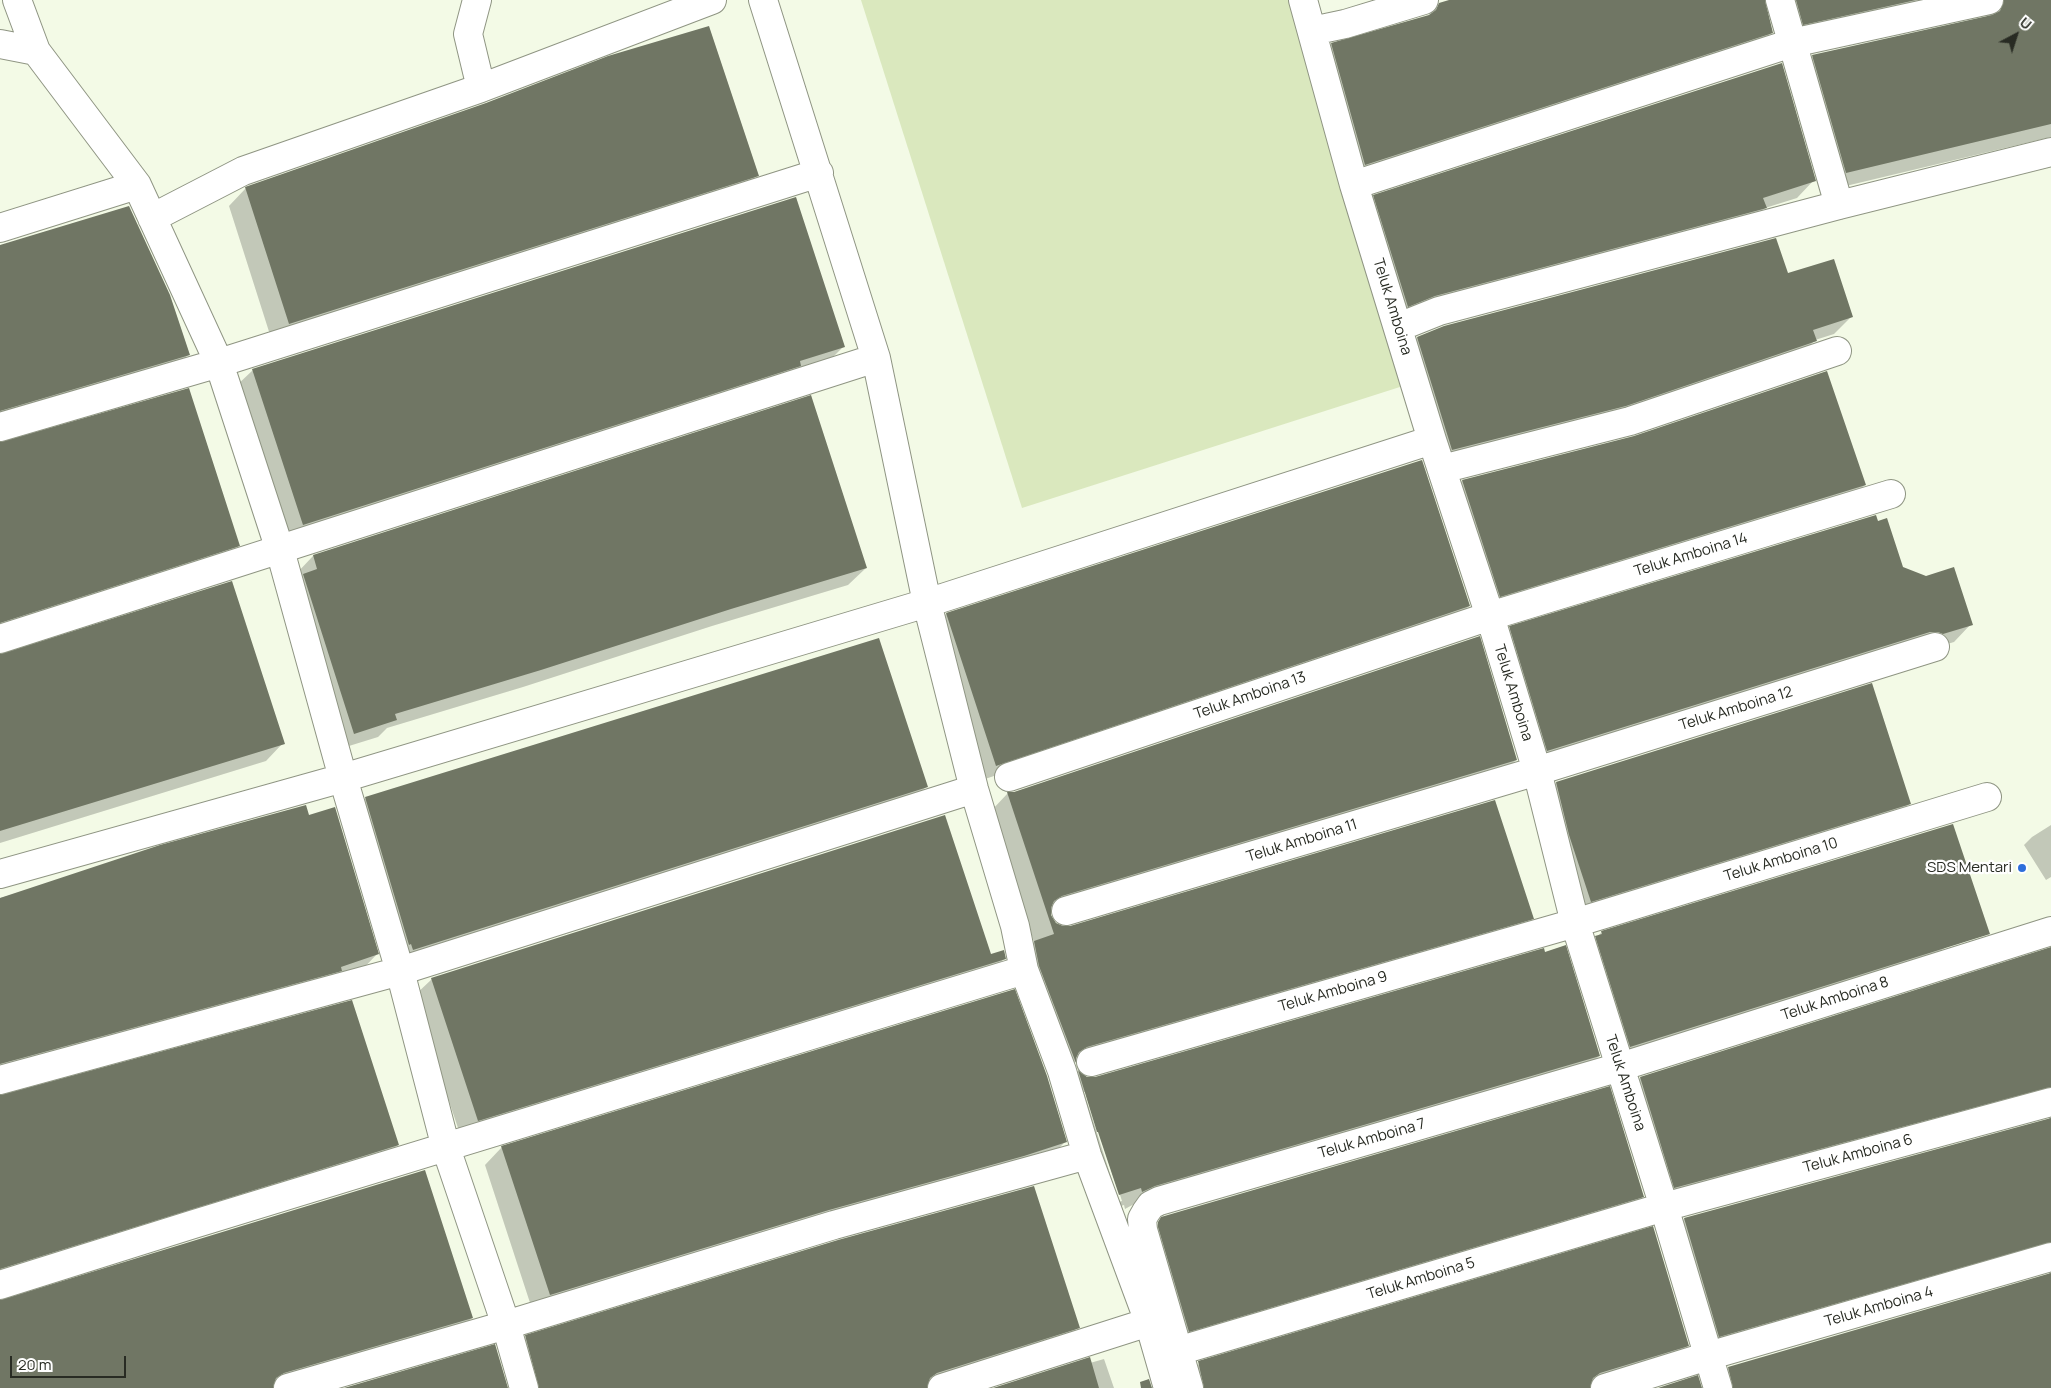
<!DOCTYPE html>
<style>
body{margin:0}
#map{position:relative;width:2051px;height:1388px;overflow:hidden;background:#f3fae6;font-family:Manrope,sans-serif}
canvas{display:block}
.north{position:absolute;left:1991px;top:10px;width:50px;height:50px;-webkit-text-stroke:4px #fff;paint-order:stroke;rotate:40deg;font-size:14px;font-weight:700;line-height:20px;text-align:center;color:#282b23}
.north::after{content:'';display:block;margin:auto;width:18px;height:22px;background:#282b23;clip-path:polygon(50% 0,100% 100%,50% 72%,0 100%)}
.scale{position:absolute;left:10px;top:1356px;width:116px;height:22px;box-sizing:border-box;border:2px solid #282b23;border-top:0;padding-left:6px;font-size:15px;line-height:18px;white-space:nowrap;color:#282b23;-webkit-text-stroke:4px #fff;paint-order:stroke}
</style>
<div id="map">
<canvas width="2051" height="1388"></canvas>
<div class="north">U</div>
<div class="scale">20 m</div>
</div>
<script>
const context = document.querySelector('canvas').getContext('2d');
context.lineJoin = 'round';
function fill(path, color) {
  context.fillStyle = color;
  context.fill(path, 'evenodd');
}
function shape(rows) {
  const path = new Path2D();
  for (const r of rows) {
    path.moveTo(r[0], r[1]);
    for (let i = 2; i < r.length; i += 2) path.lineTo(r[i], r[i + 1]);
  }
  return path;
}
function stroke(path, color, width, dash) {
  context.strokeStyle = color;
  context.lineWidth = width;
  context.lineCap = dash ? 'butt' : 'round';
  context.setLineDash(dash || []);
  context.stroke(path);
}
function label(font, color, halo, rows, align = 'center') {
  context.font = font + ' Manrope,sans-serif';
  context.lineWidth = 4.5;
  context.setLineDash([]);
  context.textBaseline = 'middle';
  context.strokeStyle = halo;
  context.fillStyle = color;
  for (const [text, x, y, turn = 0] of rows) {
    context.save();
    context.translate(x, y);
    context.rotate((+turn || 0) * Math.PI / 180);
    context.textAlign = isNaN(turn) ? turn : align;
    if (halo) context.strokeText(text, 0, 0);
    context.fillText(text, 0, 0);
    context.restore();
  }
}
const green = shape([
 [861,0,1290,0,1403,386,1022,508]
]);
const shadow = shape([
 [1452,0,2051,0,2051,137,1829,190,1795,73,1813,56,1987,18,1987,14,1786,41,1774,6,1764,2,1772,32,1754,50,1348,181,1314,61,1332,44,1427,17,1440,4],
 [757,175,740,193,272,341,229,206,246,188],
 [1814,180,1797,198,1765,208,1748,225,1390,323,1357,214,1374,196],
 [0,245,188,355,171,372,0,422],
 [1851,317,1834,334,1815,340,1798,358,1435,467,1400,355,1417,338],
 [844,346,826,364,286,542,235,387,253,370],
 [810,397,866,568,848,585,712,626,523,687,387,728,378,737,336,750,296,574,313,556],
 [1634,437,1865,485,1848,502,1483,613,1445,499,1462,481],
 [0,443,239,545,221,563,0,634],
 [1421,461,1469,606,1451,623,985,779,929,632,946,614],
 [1902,568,1971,624,1954,642,1530,768,1493,645,1510,628],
 [0,655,283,743,266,761,0,843],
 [1516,760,1499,778,1050,911,1050,915,1055,924,1063,928,1533,918,1515,936,1075,1062,1058,1079,1017,959,1034,942,991,811,1008,793],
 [1556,783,1910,803,1893,821,1574,918,1539,800],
 [926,787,909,804,396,967,348,816,366,798],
 [308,816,377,954,360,972,0,1076,0,898],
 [2051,825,2051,877,2046,880,2024,845,2032,837],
 [1602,932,1965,935,1912,969,1613,1064,1579,954],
 [2051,948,2051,1388,1712,1388,1711,1385,1729,1368,2049,1275,2049,1270,1702,1353,1667,1236,1684,1219,2049,1120,2049,1115,1657,1205,1623,1096,1640,1078],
 [991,956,1004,959,987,976,461,1137,414,996,432,979],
 [1599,1056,1582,1073,1136,1203,1125,1209,1124,1205,1101,1212,1061,1088,1078,1071,1086,1078],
 [1084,1092,1086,1092,1122,1201,1119,1202],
 [0,1096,398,1145,380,1162,0,1280],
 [1065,1142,1048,1159,533,1312,485,1165,502,1147],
 [1643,1196,1626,1214,1172,1348,1141,1241,1165,1217],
 [0,1301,472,1318,454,1335,272,1388,0,1388],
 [1078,1327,1061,1345,926,1388,518,1388,508,1354,526,1337],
 [1688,1345,1670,1363,1589,1388,1184,1388,1182,1381,1199,1364],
 [1104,1359,1114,1388,998,1388,1090,1363]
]);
const building = shape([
 [1449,0,1765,0,1773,33,1365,165,1331,43,1429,15,1436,10,1439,3],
 [1796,0,1916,0,1803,25],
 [2004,0,2051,0,2051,124,1846,173,1812,55,1992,15,2000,11],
 [709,26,759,176,289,324,245,187,486,103,608,56],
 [1782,63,1816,181,1763,198,1767,208,1435,296,1408,307,1373,195],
 [796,197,845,347,800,361,801,366,303,525,252,369],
 [129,206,170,295,190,355,0,411,0,245],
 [1776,238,1788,273,1834,259,1853,317,1813,330,1817,341,1626,406,1452,450,1417,337,1444,326],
 [1827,371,1866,485,1500,597,1462,480,1634,436],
 [189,388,240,546,0,623,0,442],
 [811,395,867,568,731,609,541,670,395,714,397,720,354,734,303,574,317,569,313,555],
 [1422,460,1470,606,996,766,946,613],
 [1876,515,1878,521,1887,518,1903,567,1926,576,1954,567,1973,625,1943,634,1938,632,1930,632,1547,751,1509,626],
 [232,581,285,744,0,831,0,654],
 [1480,636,1517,760,1062,896,1054,901,1051,908,1051,915,1056,923,1063,926,1070,926,1495,800,1534,919,1087,1047,1079,1052,1076,1058,1076,1063,1039,966,1034,941,1054,934,1007,792,1014,792],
 [879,638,928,787,413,950,411,944,409,945,365,797],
 [1872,683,1911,804,1591,902,1569,835,1556,782],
 [306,805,309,815,335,807,379,954,341,967,342,971,0,1064,0,898,160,845],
 [945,815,991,954,1004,950,1006,959,478,1121,431,978],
 [1953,824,1990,934,1630,1047,1595,936,1602,934,1601,931],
 [1566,945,1600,1056,1155,1186,1142,1192,1141,1188,1119,1195,1098,1132,1097,1132,1078,1070,1087,1077,1095,1077,1544,948,1545,952],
 [2051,947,2051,1087,1674,1188,1640,1077],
 [1015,989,1047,1076,1067,1142,1024,1156,829,1210,550,1295,501,1146],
 [352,1000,399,1145,0,1269,0,1095],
 [1610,1086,1644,1197,1189,1332,1158,1227,1158,1222,1161,1217],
 [2051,1118,2051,1242,1719,1337,1684,1218],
 [425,1170,473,1318,284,1373,276,1378,273,1388,0,1388,0,1300],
 [1034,1186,1080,1328,937,1373,930,1378,927,1388,539,1388,525,1335,838,1240],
 [1653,1226,1689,1346,1600,1373,1593,1378,1590,1388,1204,1388,1198,1361],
 [2051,1273,2051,1388,1733,1388,1728,1367],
 [495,1344,508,1388,344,1388],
 [1090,1357,1099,1388,993,1388],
 [1698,1375,1702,1388,1658,1388],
 [1149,1379,1152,1388,1141,1388,1140,1382]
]);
const street = shape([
 [17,0,36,51],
 [477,0,468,34,481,88],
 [763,0,876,358,927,603,974,789,1015,926,1024,970,1062,1071,1087,1155,1149,1322,1168,1388],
 [1303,0,1354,185,1432,440,1490,616,1537,771,1575,923,1664,1207,1718,1388],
 [1780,0,1839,205],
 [1312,31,1345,24,1424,0],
 [0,44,36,51,137,185,219,363,280,550,343,778,400,971,446,1148,506,1325,524,1388],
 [1354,185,1792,43,1989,0],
 [152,218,243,171,481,88,712,0],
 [0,228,137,185],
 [1399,327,1439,311,1839,205,2051,152],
 [0,427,219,363,819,173],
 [1442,469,1630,421,1837,351],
 [0,639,876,358],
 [1009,777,1490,616,1891,494],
 [0,874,343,778,927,603,1432,440],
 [1066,911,1537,771,1935,647],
 [1091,1062,1575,923,1987,797],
 [0,1080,400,971,974,789],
 [0,1285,194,1224,1024,970],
 [1178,1351,1664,1207,2051,1102],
 [288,1388,506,1325,834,1225,1087,1155],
 [942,1388,1149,1322],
 [1189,1388,1143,1230,1142,1219,1146,1212,1151,1205,1159,1201,1620,1067,2051,931],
 [1605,1388,1708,1356,2051,1257]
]);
const markers = [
 [2022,868,5,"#2d6edb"]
];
const streetNames = [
 ["Teluk Amboina",1392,307,73],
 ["Teluk Amboina 14",1691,555,-17],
 ["Teluk Amboina",1513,693,73],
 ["Teluk Amboina 13",1250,696,-19],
 ["Teluk Amboina 12",1736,709,-17],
 ["Teluk Amboina 11",1302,841,-17],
 ["Teluk Amboina 10",1781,860,-17],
 ["Teluk Amboina 9",1333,992,-16],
 ["Teluk Amboina 8",1835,999,-18],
 ["Teluk Amboina",1625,1083,72],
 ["Teluk Amboina 7",1372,1139,-16],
 ["Teluk Amboina 6",1858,1154,-15],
 ["Teluk Amboina 5",1421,1279,-17],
 ["Teluk Amboina 4",1879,1307,-16]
];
const poiNames = [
 ["SDS Mentari",2012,868]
];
fill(green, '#dae8be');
fill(shadow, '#0003');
fill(building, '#707664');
stroke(street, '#8f9583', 30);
stroke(street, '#fff', 28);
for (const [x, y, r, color] of markers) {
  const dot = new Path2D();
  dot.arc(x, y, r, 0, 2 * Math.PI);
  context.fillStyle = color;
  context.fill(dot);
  stroke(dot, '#fff', 2);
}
label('15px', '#282b23', '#fff', streetNames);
label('15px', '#282b23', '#fff', poiNames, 'right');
</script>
